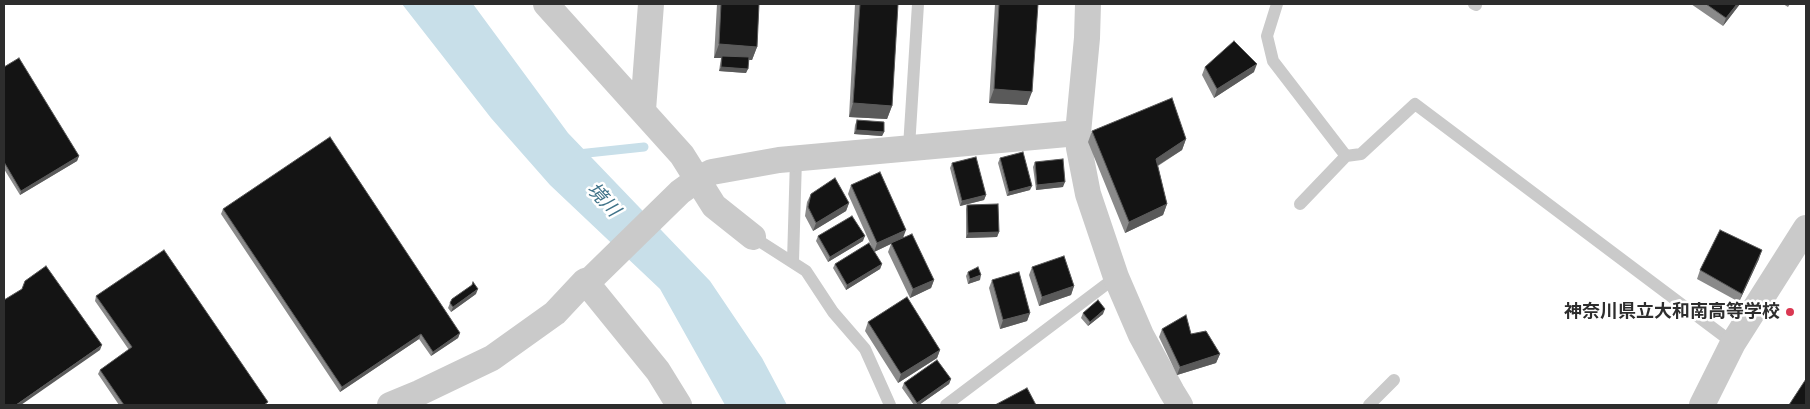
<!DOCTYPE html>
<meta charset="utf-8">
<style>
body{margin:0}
#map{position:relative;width:1810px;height:409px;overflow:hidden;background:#fff;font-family:Rubik,sans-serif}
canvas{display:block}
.frame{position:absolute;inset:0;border:5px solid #2d2d2d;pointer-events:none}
</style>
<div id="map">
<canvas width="1810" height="409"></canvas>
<div class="frame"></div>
</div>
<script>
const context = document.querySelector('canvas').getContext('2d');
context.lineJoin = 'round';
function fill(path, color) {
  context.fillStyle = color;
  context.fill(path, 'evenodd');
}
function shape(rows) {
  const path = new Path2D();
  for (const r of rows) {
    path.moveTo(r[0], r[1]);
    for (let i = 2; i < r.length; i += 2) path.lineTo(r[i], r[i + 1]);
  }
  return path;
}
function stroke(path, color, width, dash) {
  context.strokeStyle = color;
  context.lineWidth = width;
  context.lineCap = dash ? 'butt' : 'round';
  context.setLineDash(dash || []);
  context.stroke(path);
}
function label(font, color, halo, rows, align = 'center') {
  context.font = font + ' Rubik,"Noto Sans JP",sans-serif';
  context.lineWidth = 5;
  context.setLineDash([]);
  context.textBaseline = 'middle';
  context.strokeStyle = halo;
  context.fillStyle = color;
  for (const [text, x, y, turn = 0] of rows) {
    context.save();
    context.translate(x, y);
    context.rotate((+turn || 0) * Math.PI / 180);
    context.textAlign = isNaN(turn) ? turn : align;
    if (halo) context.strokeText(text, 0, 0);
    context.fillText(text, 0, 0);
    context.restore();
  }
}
const water = shape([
 [402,4,473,4,568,133,710,281,762,358,787,405,725,405,660,289,550,185,491,118]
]);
const stream = shape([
 [578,154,644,147]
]);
const lane = shape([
 [1277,4,1267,36,1273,61,1346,156],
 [1474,4,1476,5],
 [909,147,918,4],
 [1300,204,1346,156,1361,154,1415,104,1733,343],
 [753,237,806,271,833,312,865,349,890,405],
 [793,261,796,159],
 [946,405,1116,277],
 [1369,405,1394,380]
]);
const street = shape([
 [546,4,682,155,714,206,753,237],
 [1088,4,1087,38,1078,133,1079,148,1088,194,1116,277,1141,335,1172,392,1180,405],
 [643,110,651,4],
 [585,281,658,371,679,405],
 [390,405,419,393,492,358,555,313,585,281,591,279,680,192,698,179,712,172,779,160,1078,133],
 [1702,405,1733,343,1806,228]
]);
const wall = shape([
 [717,4,759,4,757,47,752,60,749,60,746,73,719,71,721,58,714,58],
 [855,4,898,4,892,106,887,119,849,117],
 [995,4,1038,4,1027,105,989,103],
 [1691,4,1740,4,1723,26],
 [1783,4,1790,4,1788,7],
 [4,67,79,156,77,161,20,195,4,169],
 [1205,67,1254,72,1214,98,1202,75],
 [857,120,884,132,882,136,854,134,855,125],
 [1092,131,1186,139,1182,150,1158,166,1167,204,1163,215,1125,233,1088,142],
 [1000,158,1030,190,1007,196,998,163],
 [1035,162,1063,187,1036,190,1033,167],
 [952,163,986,195,984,200,960,206,950,168],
 [851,185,903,237,934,280,931,288,910,298,888,252,891,244,874,252,848,194],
 [811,194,849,203,846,211,813,231,805,216,807,202],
 [967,205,999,232,997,237,966,238,966,209],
 [223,209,460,333,458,338,431,356,419,339,340,392,221,214],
 [818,236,863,241,828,262,816,241],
 [1759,259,1739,302,1697,279,1700,270],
 [835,264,882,264,880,269,846,290,833,268],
 [1032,267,1074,286,1071,295,1039,306,1029,275],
 [968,272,980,280,968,284,966,276],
 [992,280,1030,313,1027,321,1000,329,989,288],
 [476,294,451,312,448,308,450,303],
 [96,296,267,405,119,405,98,374,100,370,129,350,95,301],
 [1083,313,1103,314,1088,326,1081,318],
 [868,322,940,350,937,358,898,383,865,331],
 [1162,329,1191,334,1220,354,1216,363,1177,375,1159,337],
 [951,379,949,384,919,405,914,405,902,388,904,383]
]);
const shadedWall = shape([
 [1737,4,1740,4,1723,26,1726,18],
 [719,44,757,47,752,60,721,58,722,56,721,58,714,58],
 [1257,64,1254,72,1214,98,1217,89],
 [721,67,748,69,746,73,719,71],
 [994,89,1032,92,1027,105,989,103],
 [853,103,892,106,887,119,849,117],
 [856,130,884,132,882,136,854,134],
 [1186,139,1182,150,1152,169,1156,159],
 [79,156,77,161,20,195,21,191],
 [1065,182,1063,187,1036,190,1037,185],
 [1032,186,1030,190,1007,196,1009,192],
 [986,195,984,200,960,206,962,201],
 [849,203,846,211,813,231,816,223],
 [1167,204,1163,215,1125,233,1129,222],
 [906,230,903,238,874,252,877,243],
 [999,232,997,237,966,238,968,233],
 [865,236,863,241,828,262,830,257],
 [1762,250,1759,259,1739,302,1742,294],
 [882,264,880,269,846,290,847,285],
 [981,275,980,280,968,284,970,279],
 [934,280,931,288,910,298,913,289],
 [1074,286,1071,295,1039,306,1042,297],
 [478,289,476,294,451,312,453,307],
 [1105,309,1103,314,1088,326,1090,322],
 [1030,313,1027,321,1000,329,1003,320],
 [460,333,458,338,431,356,433,352],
 [421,334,419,339,340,392,342,387],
 [102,345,100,350,21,405,16,405],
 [940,350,937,358,898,383,901,374],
 [1220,354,1216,363,1177,375,1180,367],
 [951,379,949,384,919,405,917,405,917,403]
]);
const building = shape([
 [721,4,759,4,757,47,719,44,721,4],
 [860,4,898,4,892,106,853,103,860,4],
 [999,4,1038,4,1032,92,994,89,999,4],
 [1706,4,1737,4,1726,18,1706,4],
 [1234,41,1257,64,1217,89,1205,67,1234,41],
 [722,56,749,57,748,69,721,67,722,56],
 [19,58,79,156,21,191,4,162,4,67,19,58],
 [1172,98,1186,139,1156,159,1167,204,1129,222,1092,131,1172,98],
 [857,120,884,122,884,132,856,130,857,120],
 [330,137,460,333,433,352,421,334,342,387,223,209,330,137],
 [1023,152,1032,186,1009,192,1000,158,1023,152],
 [976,157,986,195,962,201,952,163,976,157],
 [1063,159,1065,182,1037,185,1035,162,1063,159],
 [880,172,906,230,877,243,851,185,880,172],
 [835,178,849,203,816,223,808,207,811,194,835,178],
 [998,204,999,232,968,233,967,205,998,204],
 [852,216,865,236,830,257,818,236,852,216],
 [1720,230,1762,250,1742,294,1700,270,1720,230],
 [912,234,934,280,913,289,891,243,912,234],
 [869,243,882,264,847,285,835,264,869,243],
 [164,250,268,402,264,405,124,405,100,370,132,347,96,296,164,250],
 [1064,256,1074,286,1042,297,1032,267,1064,256],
 [46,266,102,345,16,405,4,405,4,300,22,289,25,281,46,266],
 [978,267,981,275,970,279,968,272,978,267],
 [1019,272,1030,313,1003,320,992,280,1019,272],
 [473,282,478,289,453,307,450,303,452,299,472,285,473,282],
 [907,297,940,350,901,374,868,322,907,297],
 [1098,300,1105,309,1090,322,1083,313,1098,300],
 [1186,315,1191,334,1206,331,1220,354,1180,367,1162,329,1186,315],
 [937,360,951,379,917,403,904,383,937,360],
 [1806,379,1806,405,1789,405,1806,379],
 [1027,388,1036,405,995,405,1027,388]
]);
const markers = [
 [1790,312,5,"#da3852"]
];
const poiNames = [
 ["神奈川県立大和南高等学校",1780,312]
];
const waterNames = [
 ["境川",603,200,47]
];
fill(water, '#c8dfe9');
stroke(stream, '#c8dfe9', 9);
stroke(lane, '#cacaca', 12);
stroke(street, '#cacaca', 26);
fill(wall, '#8a8a8a');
fill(shadedWall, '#5a5a5a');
fill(building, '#141414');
stroke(building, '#5a5a5a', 1);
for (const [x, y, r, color] of markers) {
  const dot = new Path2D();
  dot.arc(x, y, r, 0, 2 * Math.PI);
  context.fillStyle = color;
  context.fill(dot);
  stroke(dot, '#fff', 2);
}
label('bold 18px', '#2d2d2d', '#fff', poiNames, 'right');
label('italic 19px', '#407389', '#fff', waterNames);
</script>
